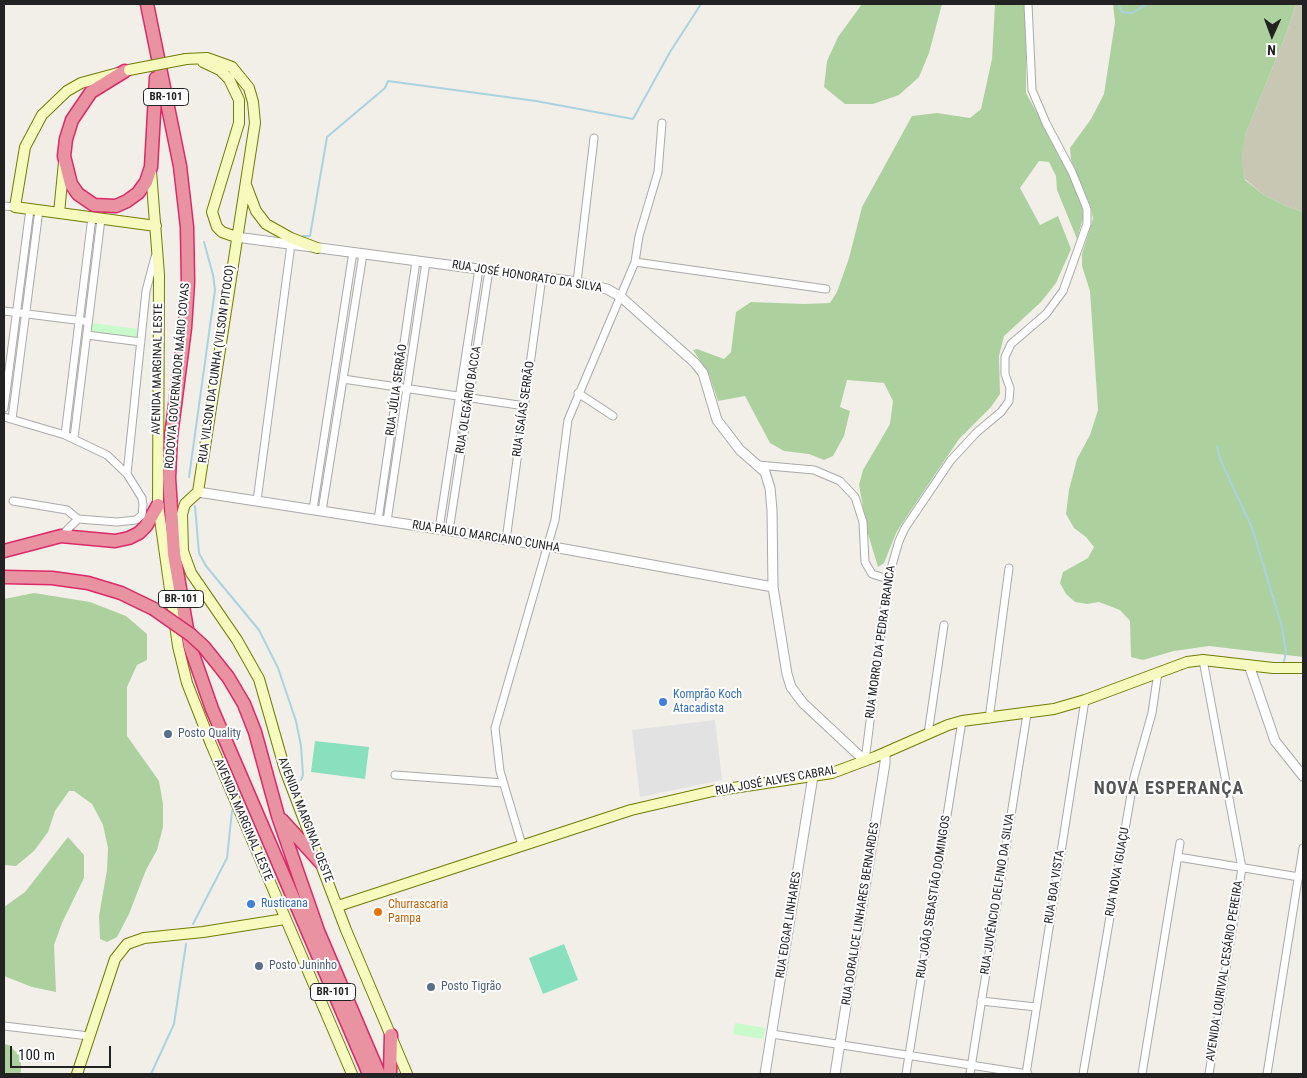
<!DOCTYPE html>
<meta charset="utf-8">
<style>
body{margin:0}
#map{position:relative;width:1307px;height:1078px;overflow:hidden;background:#f2efe9;font-family:"Roboto Condensed",sans-serif}
canvas{display:block}
.frame{position:absolute;inset:0;border:5px solid #222;pointer-events:none}
.north{position:absolute;left:1247px;top:10px;width:50px;height:50px;-webkit-text-stroke:4px #fff;paint-order:stroke;rotate:182deg;font-size:14px;font-weight:700;line-height:20px;text-align:center;color:#222}
.north::after{content:'';display:block;margin:auto;width:18px;height:22px;background:#222;clip-path:polygon(50% 0,100% 100%,50% 72%,0 100%)}
.scale{position:absolute;left:10px;top:1046px;width:101px;height:22px;box-sizing:border-box;border:2px solid #222;border-top:0;padding-left:6px;font-size:15px;line-height:18px;white-space:nowrap;color:#222;-webkit-text-stroke:4px #fff;paint-order:stroke}
</style>
<div id="map">
<canvas width="1307" height="1078"></canvas>
<div class="frame"></div>
<div class="north">N</div>
<div class="scale">100 m</div>
</div>
<script>
const context = document.querySelector('canvas').getContext('2d');
context.lineJoin = 'round';
function fill(path, color) {
  context.fillStyle = color;
  context.fill(path, 'evenodd');
}
function shape(rows) {
  const path = new Path2D();
  for (const r of rows) {
    path.moveTo(r[0], r[1]);
    for (let i = 2; i < r.length; i += 2) path.lineTo(r[i], r[i + 1]);
  }
  return path;
}
function stroke(path, color, width, dash) {
  context.strokeStyle = color;
  context.lineWidth = width;
  context.lineCap = dash ? 'butt' : 'round';
  context.setLineDash(dash || []);
  context.stroke(path);
}
function label(font, color, halo, rows, align = 'center') {
  context.font = font + ' "Roboto Condensed",sans-serif';
  context.lineWidth = 4;
  context.setLineDash([]);
  context.textBaseline = 'middle';
  context.strokeStyle = halo;
  context.fillStyle = color;
  for (const [text, x, y, turn = 0] of rows) {
    context.save();
    context.translate(x, y);
    context.rotate((+turn || 0) * Math.PI / 180);
    context.textAlign = isNaN(turn) ? turn : align;
    if (halo) context.strokeText(text, 0, 0);
    context.fillText(text, 0, 0);
    context.restore();
  }
}
const construction = shape([
 [1296,4,1303,4,1303,212,1286,206,1264,195,1245,179,1240,157,1246,133,1285,37]
]);
const forest = shape([
 [862,4,942,4,929,53,919,77,899,95,873,104,845,104,824,87,827,61,838,37],
 [995,4,1026,4,1026,93,1071,175,1084,215,1077,239,1057,190,1056,176,1049,162,1039,161,1020,188,1040,225,1058,216,1071,249,1056,283,1041,302,1004,336,999,356,1000,394,991,407,959,439,897,531,884,563,878,567,868,534,859,485,863,470,890,424,893,401,884,383,847,380,840,407,850,411,844,436,833,456,824,460,809,454,784,451,770,443,745,396,718,401,709,374,693,350,697,349,724,359,731,352,736,312,751,302,804,304,830,303,837,292,849,258,862,207,912,116,937,113,970,118,981,109,992,59],
 [1113,4,1296,4,1285,37,1246,133,1241,157,1245,180,1264,195,1286,206,1303,212,1303,657,1209,646,1174,651,1143,660,1131,657,1130,621,1120,610,1099,602,1087,604,1075,602,1066,594,1060,583,1063,572,1088,558,1094,547,1086,537,1074,528,1066,514,1069,490,1077,459,1090,435,1098,410,1090,291,1082,266,1082,254,1093,219,1091,207,1071,160,1070,148,1091,119,1104,94,1115,22],
 [34,593,90,602,126,616,147,634,147,660,137,665,127,687,127,736,159,781,163,804,163,827,157,850,146,870,129,914,117,937,107,942,100,939,99,916,107,870,108,848,103,825,92,804,74,791,69,791,55,811,48,832,34,851,16,866,4,865,4,599],
 [68,837,84,855,84,878,62,923,54,945,56,992,32,987,4,976,4,907,25,892],
 [4,1044,9,1045,21,1057,21,1072,18,1074,4,1074]
]);
const park = shape([
 [91,323,139,329,138,338,90,332],
 [735,1023,765,1028,763,1039,733,1034]
]);
const pitch = shape([
 [315,741,369,747,365,779,311,772],
 [564,944,578,980,543,994,529,958]
]);
const parking = shape([
 [715,720,722,780,640,797,632,730]
]);
const stream = shape([
 [1118,4,1122,12,1132,13,1147,4],
 [303,236,310,236,327,137,385,88,388,81,536,101,633,119,670,52,701,4],
 [1217,446,1220,459,1252,528,1282,627,1286,652,1284,661],
 [189,477,215,290,213,275,204,242],
 [195,506,199,553,206,566,259,630,278,668,296,721,301,746,303,775,301,780],
 [193,924,227,858,232,811],
 [151,1074,174,1024,186,944]
]);
const minor = shape([
 [4,206,15,207],
 [635,262,826,289],
 [577,282,594,138],
 [4,311,83,321],
 [87,335,141,342],
 [343,379,525,406],
 [578,393,613,416],
 [4,408,30,209],
 [4,417,65,435,107,455,127,474,142,498,143,505,142,515,136,520,117,522,78,519,67,510,13,501],
 [12,419,39,210],
 [65,435,92,217],
 [74,438,101,219],
 [758,465,814,470,840,481,855,497,863,522,865,562,872,574,888,579],
 [127,474,146,291,155,257],
 [257,501,291,244],
 [313,509,353,252],
 [322,511,363,254],
 [378,520,416,261],
 [387,521,426,262],
 [439,529,479,269],
 [449,531,489,270],
 [61,536,78,519],
 [506,540,542,277],
 [1203,660,1242,868,1209,1074],
 [989,719,1009,568],
 [928,734,944,625],
 [865,761,888,579,899,541,905,528,951,460,977,432,1001,412,1009,401,1010,388,1005,374,1005,357,1011,344,1046,314,1063,291,1087,224,1087,209,1072,172,1046,123,1032,90,1028,4],
 [395,775,503,783],
 [522,845,500,771,495,728,555,520,568,420,635,262,639,236,658,172,662,123],
 [1178,857,1299,877],
 [981,1001,1036,1007],
 [4,1026,89,1036],
 [772,1034,1028,1074],
 [906,1074,962,721],
 [970,1074,1027,714],
 [1026,1074,1085,700],
 [1083,1074,1134,777,1152,713,1158,672],
 [1142,1074,1180,843],
 [1267,1074,1303,848]
]);
const tertiary = shape([
 [236,237,577,282,607,289,621,297,695,363,703,373,717,420,740,450,765,472,770,488,772,510,773,587,787,674,791,687,803,703,865,761],
 [198,492,548,546,773,587],
 [1249,665,1275,741,1303,776],
 [765,1074,813,776],
 [835,1074,885,763,885,753]
]);
const secondary = shape([
 [186,59,207,58,232,67,249,88,253,102,255,123,198,492,185,504,182,514,183,551,191,573,237,640,259,679,285,770,346,930,407,1074],
 [203,62,220,70,229,79,239,100,239,123,212,212,217,227,222,232,236,237],
 [118,73,81,83,67,91,42,115,25,147,15,207,156,226],
 [151,171,159,275,158,505,178,646,187,683,211,744,352,1074],
 [246,185,256,211,266,224,291,238,317,248],
 [59,213,64,162],
 [338,906,631,810,713,791,832,773,875,757,948,725,962,721,1054,709,1085,700,1187,662,1203,660,1273,668,1303,668],
 [77,1074,115,959,127,944,144,938,203,932,285,919]
]);
const motorway = shape([
 [147,4,180,166,187,227,188,282,185,328,171,436,169,478,174,554,190,646,212,709,369,1074],
 [125,71,91,92,72,120,66,139,64,156,71,184,78,194,94,205,116,206,127,201,138,193,146,182,151,167,156,78],
 [4,551,61,536,115,541,129,538,139,533,146,526,158,505],
 [4,577,52,578,88,583,121,593,154,609],
 [228,677,244,704,255,732,278,816,318,931,379,1074],
 [282,820,322,864],
 [390,1074,391,1035]
]);
const secondaryBridge = shape([
 [129,70,186,59]
]);
const motorwayBridge = shape([
 [154,609,191,635,204,647,228,677]
]);
const markers = [
 [663,702,5,"#3f7fe0"],
 [168,734,5,"#5c6f8a"],
 [251,904,5,"#3f7fe0"],
 [378,912,5,"#e8710a"],
 [259,966,5,"#5c6f8a"],
 [431,987,5,"#5c6f8a"]
];
const shields = [
 [166,97,45],
 [181,599,45],
 [333,992,45]
];
const shieldNames = [
 ["BR-101",166,97],
 ["BR-101",181,599],
 ["BR-101",333,992]
];
const streetNames = [
 ["RUA JOSÉ HONORATO DA SILVA",527,277,9],
 ["RUA VILSON DA CUNHA (VILSON PITOCO)",217,364,-82],
 ["AVENIDA MARGINAL LESTE",158,369,-89],
 ["RODOVIA GOVERNADOR MÁRIO COVAS",178,376,-85],
 ["RUA JÚLIA SERRÃO",397,390,-82],
 ["RUA OLEGÁRIO BACCA",469,400,-81],
 ["RUA ISAÍAS SERRÃO",524,409,-82],
 ["RUA PAULO MARCIANO CUNHA",486,537,9],
 ["RUA MORRO DA PEDRA BRANCA",881,642,-82],
 ["RUA JOSÉ ALVES CABRAL",776,781,-10],
 ["AVENIDA MARGINAL LESTE",243,820,67],
 ["AVENIDA MARGINAL OESTE",305,820,69],
 ["RUA NOVA IGUAÇU",1118,872,-80],
 ["RUA BOA VISTA",1055,887,-81],
 ["RUA JUVÊNCIO DELFINO DA SILVA",998,894,-81],
 ["RUA JOÃO SEBASTIÃO DOMINGOS",934,897,-81],
 ["RUA DORALICE LINHARES BERNARDES",861,914,-81],
 ["RUA EDGAR LINHARES",789,925,-81],
 ["AVENIDA LOURIVAL CESÁRIO PEREIRA",1225,971,-81]
];
const shopNames = [
 ["Komprão Koch",673,695],
 ["Atacadista",673,709],
 ["Rusticana",261,904]
];
const serviceNames = [
 ["Posto Quality",178,734],
 ["Posto Juninho",269,966],
 ["Posto Tigrão",441,987]
];
const foodNames = [
 ["Churrascaria",388,905],
 ["Pampa",388,919]
];
const districtNames = [
 ["NOVA ESPERANÇA",1169,789]
];
fill(construction, '#c7c7b4');
fill(forest, '#add19e');
fill(park, '#c8facc');
fill(pitch, '#88e0be');
fill(parking, '#e2e2e2');
stroke(stream, '#aad3df', 2);
stroke(minor, '#a9a9a9', 9);
stroke(tertiary, '#a9a9a9', 11);
stroke(secondary, '#707d05', 12);
stroke(motorway, '#dc2a67', 15);
stroke(minor, '#fff', 7);
stroke(tertiary, '#fff', 9);
stroke(secondary, '#f7fabf', 10);
stroke(motorway, '#e892a2', 12);
stroke(secondaryBridge, '#707d05', 12, []);
stroke(motorwayBridge, '#dc2a67', 15, []);
stroke(secondaryBridge, '#f7fabf', 10);
stroke(motorwayBridge, '#e892a2', 12);
for (const [x, y, r, color] of markers) {
  const dot = new Path2D();
  dot.arc(x, y, r, 0, 2 * Math.PI);
  context.fillStyle = color;
  context.fill(dot);
  stroke(dot, '#fff', 2);
}
for (const [x, y, w] of shields) {
  const box = new Path2D();
  box.roundRect(x - w / 2, y - 8.5, w, 17, 4);
  context.fillStyle = '#fff';
  context.fill(box);
  stroke(box, '#222', 1);
}
label('bold 11px', '#222', null, shieldNames);
label('12px', '#222', '#fff', streetNames);
label('12px', '#366cbe', '#fff', shopNames, 'left');
label('12px', '#4e5e75', '#fff', serviceNames, 'left');
label('12px', '#c56008', '#fff', foodNames, 'left');
context.letterSpacing = '1px';
label('bold 18px', '#555', '#fff', districtNames);
context.letterSpacing = '0px';
</script>
